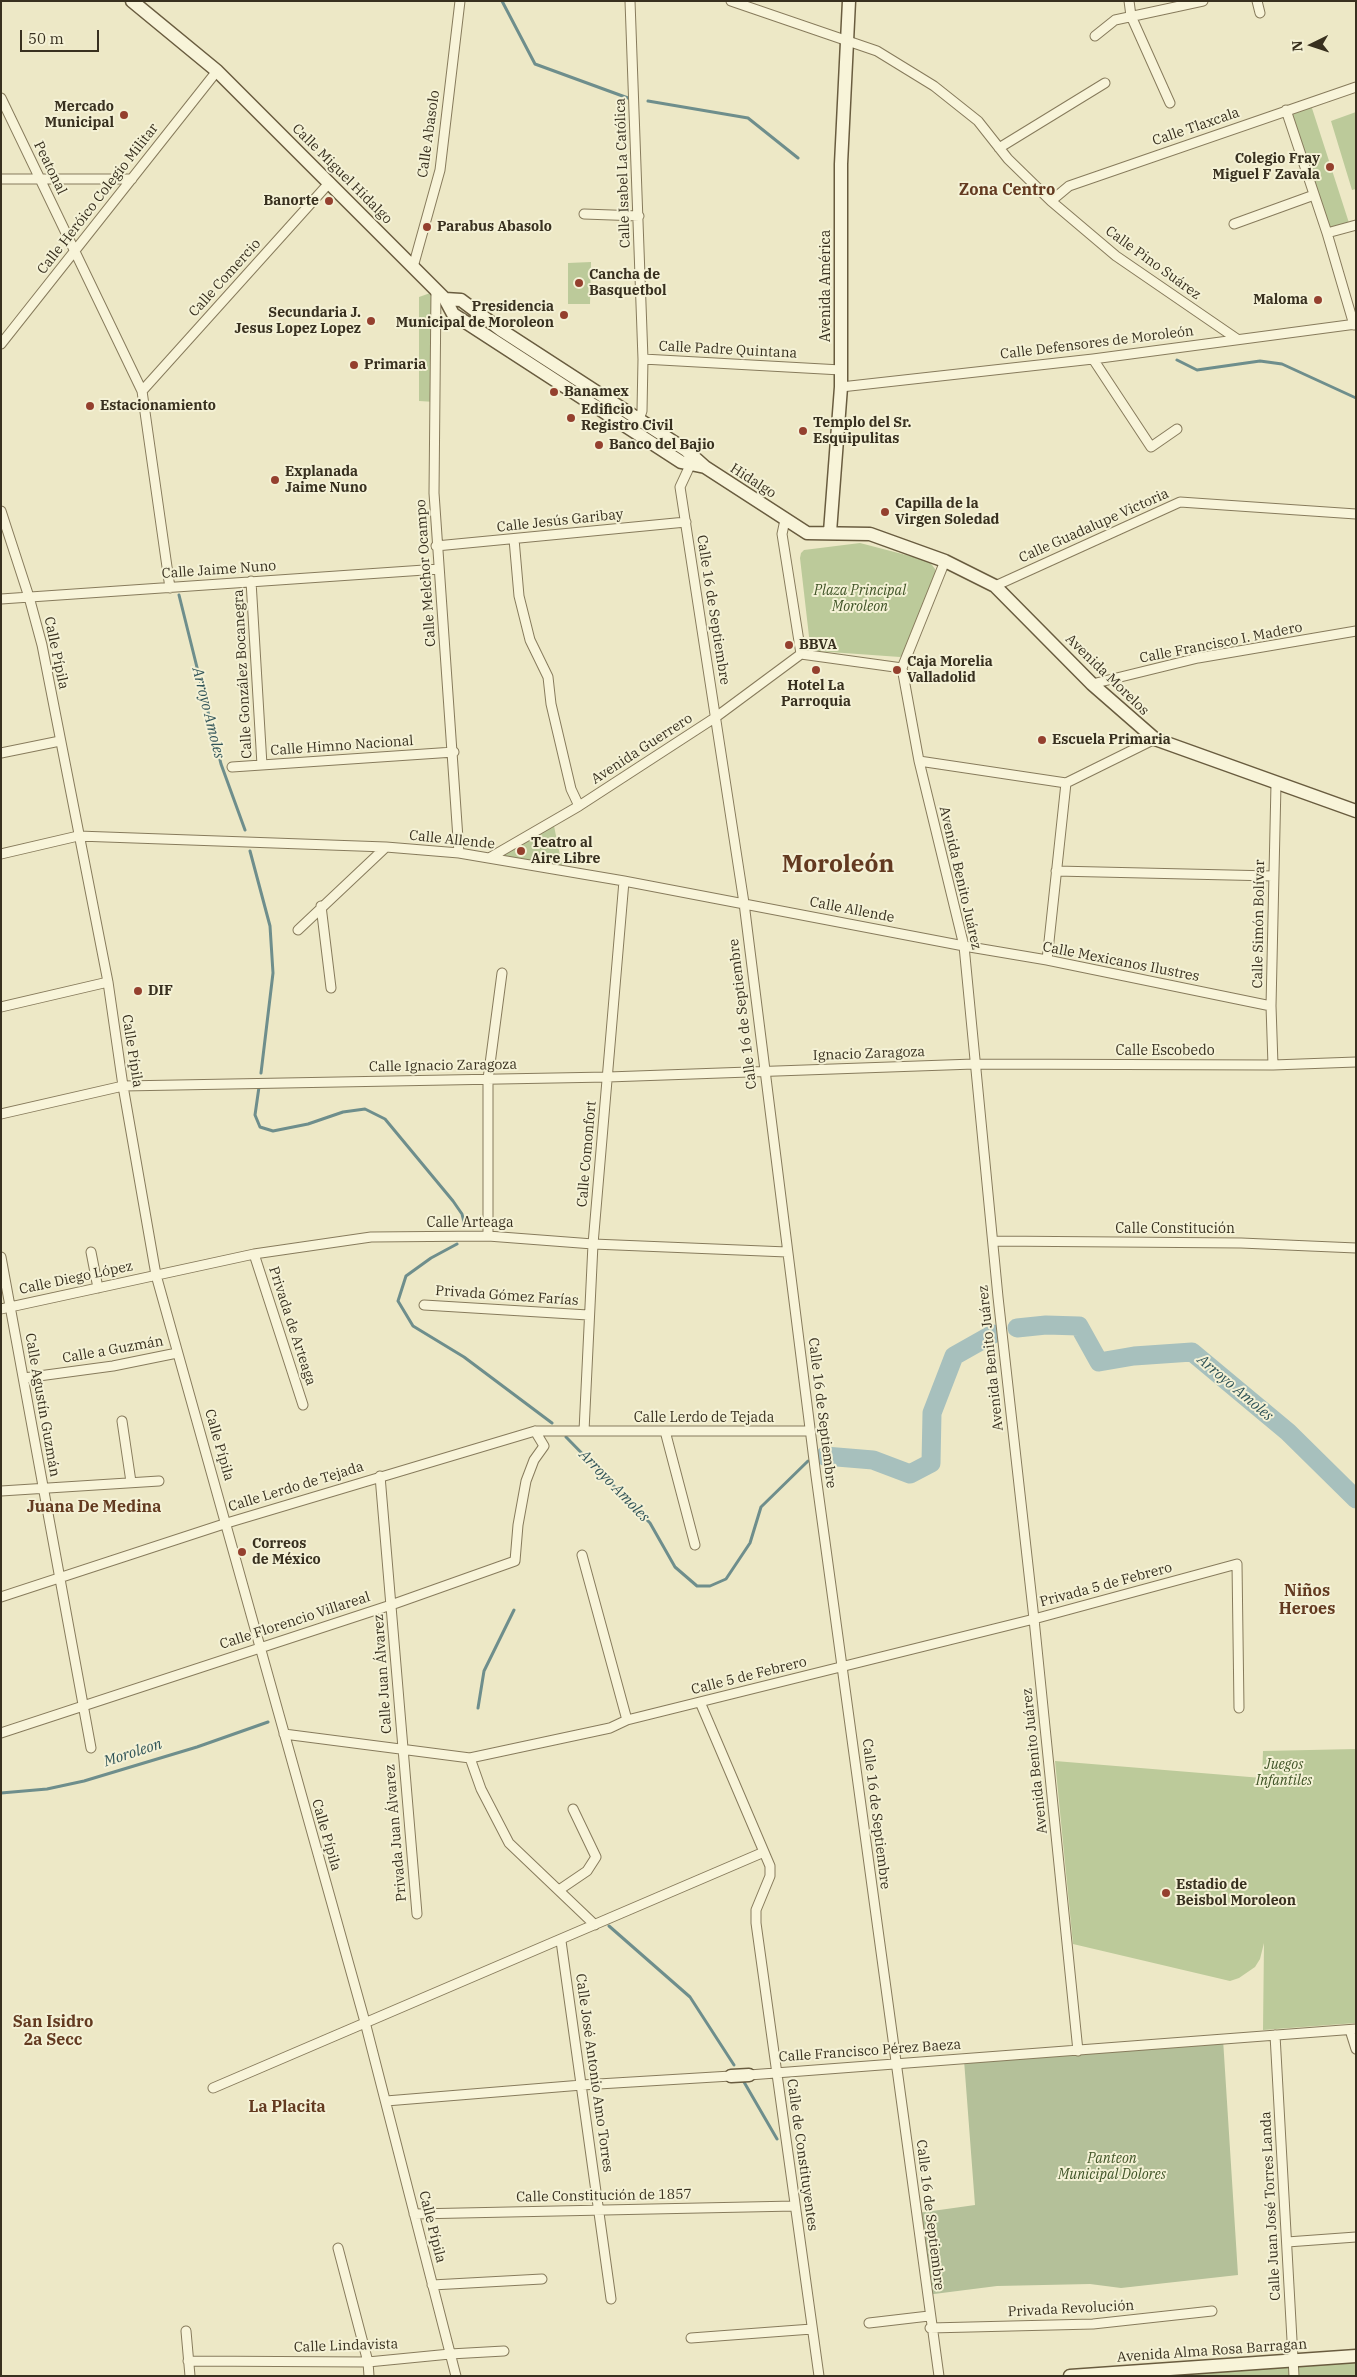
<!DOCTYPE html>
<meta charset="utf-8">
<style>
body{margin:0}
#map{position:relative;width:1357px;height:2377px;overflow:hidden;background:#ede8c6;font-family:"IBM Plex Serif",serif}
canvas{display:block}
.frame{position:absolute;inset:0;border:2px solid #38301f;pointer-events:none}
.north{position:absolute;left:1287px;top:20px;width:50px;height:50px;-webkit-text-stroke:4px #f4f1d5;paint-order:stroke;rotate:266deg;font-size:14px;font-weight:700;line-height:20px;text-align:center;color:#38301f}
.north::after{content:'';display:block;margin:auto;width:18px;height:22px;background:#38301f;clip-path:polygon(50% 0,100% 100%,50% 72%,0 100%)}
.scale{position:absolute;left:20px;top:30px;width:79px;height:22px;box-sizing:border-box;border:2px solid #38301f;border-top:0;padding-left:6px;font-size:15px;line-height:18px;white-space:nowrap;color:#38301f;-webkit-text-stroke:4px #f4f1d5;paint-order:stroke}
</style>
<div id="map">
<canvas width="1357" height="2377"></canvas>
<div class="frame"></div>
<div class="north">N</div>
<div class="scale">50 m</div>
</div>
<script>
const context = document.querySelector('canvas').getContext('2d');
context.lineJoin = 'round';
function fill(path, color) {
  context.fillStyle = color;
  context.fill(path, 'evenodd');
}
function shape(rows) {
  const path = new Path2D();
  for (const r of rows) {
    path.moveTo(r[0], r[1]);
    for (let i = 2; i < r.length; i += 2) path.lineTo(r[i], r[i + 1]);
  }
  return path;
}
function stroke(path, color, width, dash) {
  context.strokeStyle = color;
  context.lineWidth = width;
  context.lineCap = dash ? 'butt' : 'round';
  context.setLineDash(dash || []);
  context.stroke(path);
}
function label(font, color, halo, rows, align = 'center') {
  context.font = font + ' "IBM Plex Serif",serif';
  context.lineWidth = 4;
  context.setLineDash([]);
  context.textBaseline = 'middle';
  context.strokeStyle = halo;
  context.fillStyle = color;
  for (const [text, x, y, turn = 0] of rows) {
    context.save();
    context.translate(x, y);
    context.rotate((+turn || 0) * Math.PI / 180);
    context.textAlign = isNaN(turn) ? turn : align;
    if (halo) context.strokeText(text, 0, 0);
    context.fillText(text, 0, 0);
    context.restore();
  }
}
const green = shape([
 [1310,102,1350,226,1327,233,1286,110],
 [1356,112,1356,189,1352,190,1331,121],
 [591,262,590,304,568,304,568,263],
 [436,291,435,402,419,401,419,297],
 [860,543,929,561,935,569,936,575,904,654,900,657,816,651,810,645,800,558,801,553,804,550],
 [553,821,563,870,491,857],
 [1356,1749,1356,2023,1263,2030,1264,1943,1260,1959,1255,1967,1239,1978,1230,1981,1073,1944,1055,1761,1262,1778,1263,1751],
 [1356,2356,1356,2376,1070,2376]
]);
const cemetery = shape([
 [1223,2039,1238,2275,1121,2288,1090,2284,997,2286,926,2295,918,2213,975,2205,964,2060]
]);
const stream = shape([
 [502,1,535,64,628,98],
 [648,101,748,118,798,158],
 [1177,360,1197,370,1260,361,1282,364,1356,398],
 [179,595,221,764,245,830],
 [250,851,270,926,273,973,261,1073],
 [259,1087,255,1115,260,1127,273,1131,308,1124,343,1112,365,1109,385,1119,453,1201,462,1214,465,1226],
 [457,1244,431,1258,406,1276,398,1301,413,1326,464,1357,552,1423],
 [566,1437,650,1523,675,1567,697,1586,710,1586,726,1579,750,1543,761,1507,808,1461],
 [478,1708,484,1671,514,1610],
 [1,1793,47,1789,84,1781,197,1747,268,1722],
 [609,1926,690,1997,734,2065],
 [744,2082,777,2139]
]);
const river = shape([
 [1017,1328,1046,1325,1079,1326,1099,1362,1134,1356,1192,1352,1288,1432,1356,1499],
 [825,1456,873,1460,910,1474,931,1463,932,1413,954,1356,993,1334]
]);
const street = shape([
 [630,1,643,359,642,411,637,425],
 [731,1,877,51,934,86,978,121,1008,159,1051,201,1116,256,1237,339],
 [1129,1,1131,16,1170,103],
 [1257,1,1260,13],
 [1095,36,1115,20,1203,1],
 [1,98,142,391,170,588],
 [1286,110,1327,233,1354,325],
 [999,148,1105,83],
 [1,179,132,179],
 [1051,201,1069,186,1356,87],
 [584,214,639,216],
 [1234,224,1314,195],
 [1327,233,1356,225],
 [413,267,440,170,460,1],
 [436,291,434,493,459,853],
 [1,344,217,71],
 [643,359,841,370],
 [1093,359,1151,447,1177,429],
 [841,387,1093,359,1356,324],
 [142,391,330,182],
 [693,459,680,487,744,903,816,1476,939,2376],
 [1,511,29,597,42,645,108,982,123,1086,156,1275,365,2022,456,2376],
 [785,520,782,534,801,654],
 [514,539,519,596,530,640,548,677,551,704,571,789,579,806],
 [436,546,686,522],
 [251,581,262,765],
 [995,586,1180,502,1356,514],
 [1,599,439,569],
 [801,654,902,668],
 [902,668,919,761,964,946,998,1297,1034,1619,1078,2051],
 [902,668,945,561],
 [1092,684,1198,658,1356,631],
 [1,753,60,741],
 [919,761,1066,783,1155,739],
 [232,767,454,752],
 [1,854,78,836,386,847,459,853,624,881,964,946,1047,960,1271,1006],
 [491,857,579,806,716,717,801,654],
 [1056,871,1273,876],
 [321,906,331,988],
 [298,930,386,847],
 [1047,960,1066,783],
 [1,1007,108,982],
 [1273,1065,1271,1006,1276,784],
 [1,1114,123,1086,608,1077,974,1064,1273,1065,1356,1062],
 [488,1236,488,1079,502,973],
 [994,1241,1241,1243,1356,1248],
 [91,1252,98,1288],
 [254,1254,303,1405],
 [1,1257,91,1748],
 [424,1305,588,1315],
 [1,1309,254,1254,371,1237,488,1236,593,1244,787,1252],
 [24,1378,113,1366,177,1353],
 [122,1421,131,1482],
 [584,1431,593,1244,624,881],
 [665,1431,695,1545],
 [380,1476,417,1914],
 [1,1491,159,1481],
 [582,1555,627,1720],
 [1,1597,227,1523,535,1431,810,1431],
 [700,1702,770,1866,770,1876,756,1910,756,1923,819,2376],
 [1,1733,391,1605,515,1561,518,1525,526,1481,534,1460,544,1446,535,1431],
 [284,1734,470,1758,610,1728,627,1720,1034,1619,1237,1564,1239,1708],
 [470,1758,481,1789,509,1843,595,1925],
 [559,1890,587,1871,596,1857,573,1809],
 [561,1941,611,2299],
 [1350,2030,1356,2049],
 [1275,2035,1294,2376],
 [749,2075,1356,2029],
 [213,2088,764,1852],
 [386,2101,582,2085,731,2076],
 [414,2214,795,2206],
 [1287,2242,1356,2237],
 [338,2248,368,2362,369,2376],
 [432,2285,542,2279],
 [869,2323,929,2316],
 [930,2328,1093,2324,1212,2311],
 [186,2331,190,2376],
 [691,2338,812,2329],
 [188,2361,368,2362,450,2354,504,2351]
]);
const secondary = shape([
 [132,1,217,71,445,299,453,314,681,462,705,467],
 [445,299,461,300,501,330,686,450,705,467,807,533,870,534,945,561,995,586,1092,684,1155,739,1356,811],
 [830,532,841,387,841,164,849,1],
 [731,2076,749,2075],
 [1070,2376,1356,2356]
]);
const markers = [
 [124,115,5,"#94402e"],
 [1330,167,5,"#94402e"],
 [329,201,5,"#94402e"],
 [427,227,5,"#94402e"],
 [579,283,5,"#94402e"],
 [1318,300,5,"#94402e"],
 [564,315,5,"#94402e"],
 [371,321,5,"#94402e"],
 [354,365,5,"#94402e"],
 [554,392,5,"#94402e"],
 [90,406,5,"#94402e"],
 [571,418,5,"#94402e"],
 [803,431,5,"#94402e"],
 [599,445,5,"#94402e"],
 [275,480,5,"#94402e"],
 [885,512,5,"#94402e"],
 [789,645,5,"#94402e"],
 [816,670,5,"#94402e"],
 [897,670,5,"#94402e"],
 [1042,740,5,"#94402e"],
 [521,851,5,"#94402e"],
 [138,991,5,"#94402e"],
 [242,1552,5,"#94402e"],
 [1166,1893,5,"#94402e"]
];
const poiNames = [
 ["Mercado",114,107,"right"],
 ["Municipal",114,123,"right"],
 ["Colegio Fray",1320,159,"right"],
 ["Miguel F Zavala",1320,175,"right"],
 ["Banorte",319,201,"right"],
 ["Parabus Abasolo",437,227],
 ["Cancha de",589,275],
 ["Basquetbol",589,291],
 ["Maloma",1308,300,"right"],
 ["Presidencia",554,307,"right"],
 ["Municipal de Moroleon",554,323,"right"],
 ["Secundaria J.",361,313,"right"],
 ["Jesus Lopez Lopez",361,329,"right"],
 ["Primaria",364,365],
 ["Banamex",564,392],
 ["Estacionamiento",100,406],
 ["Edificio",581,410],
 ["Registro Civil",581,426],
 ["Templo del Sr.",813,423],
 ["Esquipulitas",813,439],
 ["Banco del Bajio",609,445],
 ["Explanada",285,472],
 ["Jaime Nuno",285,488],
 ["Capilla de la",895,504],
 ["Virgen Soledad",895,520],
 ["BBVA",799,645],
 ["Caja Morelia",907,662],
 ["Valladolid",907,678],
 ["Hotel La",816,686,"center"],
 ["Parroquia",816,702,"center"],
 ["Escuela Primaria",1052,740],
 ["Teatro al",531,843],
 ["Aire Libre",531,859],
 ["DIF",148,991],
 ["Correos",252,1544],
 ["de México",252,1560],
 ["Estadio de",1176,1885],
 ["Beisbol Moroleon",1176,1901]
];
const streetNames = [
 ["Calle Tlaxcala",1196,127,-19],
 ["Calle Abasolo",429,134,-82],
 ["Peatonal",50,168,64],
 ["Calle Isabel La Católica",623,173,-92],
 ["Calle Miguel Hidalgo",342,174,45],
 ["Calle Heróico Colegio Militar",98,199,-52],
 ["Calle Pino Suárez",1153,263,36],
 ["Calle Comercio",225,278,-48],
 ["Avenida América",826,286,-90],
 ["Calle Defensores de Moroleón",1097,343,-7],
 ["Calle Padre Quintana",728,350,3],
 ["Hidalgo",753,481,33],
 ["Calle Jesús Garibay",560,521,-6],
 ["Calle Guadalupe Victoria",1094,526,-24],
 ["Calle Jaime Nuno",219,570,-4],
 ["Calle Melchor Ocampo",426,573,-94],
 ["Calle 16 de Septiembre",713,610,81],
 ["Calle Francisco I. Madero",1221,643,-11],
 ["Calle Pípila",56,653,78],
 ["Calle González Bocanegra",243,674,-93],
 ["Avenida Morelos",1107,675,44],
 ["Calle Himno Nacional",342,746,-4],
 ["Avenida Guerrero",642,749,-33],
 ["Calle Allende",452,840,6],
 ["Avenida Benito Juárez",960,878,77],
 ["Calle Allende",852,910,11],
 ["Calle Simón Bolívar",1259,924,-89],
 ["Calle Mexicanos Ilustres",1121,962,11],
 ["Calle 16 de Septiembre",743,1014,-97],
 ["Calle Pípila",132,1051,81],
 ["Calle Escobedo",1165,1051],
 ["Ignacio Zaragoza",869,1054,-2],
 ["Calle Ignacio Zaragoza",443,1066,-1],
 ["Calle Comonfort",587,1154,-85],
 ["Calle Arteaga",470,1223],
 ["Calle Constitución",1175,1229],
 ["Calle Diego López",76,1278,-12],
 ["Privada Gómez Farías",507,1296,4],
 ["Privada de Arteaga",292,1326,72],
 ["Calle a Guzmán",113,1350,-10],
 ["Avenida Benito Juárez",991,1358,-96],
 ["Calle Agustín Guzmán",42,1405,80],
 ["Calle 16 de Septiembre",822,1413,83],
 ["Calle Lerdo de Tejada",704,1418],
 ["Calle Pípila",219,1445,74],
 ["Calle Lerdo de Tejada",296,1487,-17],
 ["Privada 5 de Febrero",1106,1585,-15],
 ["Calle Florencio Villareal",295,1621,-18],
 ["Calle Juan Álvarez",383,1674,-94],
 ["Calle 5 de Febrero",749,1676,-14],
 ["Avenida Benito Juárez",1035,1761,-96],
 ["Calle 16 de Septiembre",876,1814,83],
 ["Privada Juan Álvarez",396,1833,-95],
 ["Calle Pípila",326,1835,74],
 ["Calle Francisco Pérez Baeza",870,2051,-4],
 ["Calle José Antonio Amo Torres",594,2073,82],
 ["Calle de Constituyentes",802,2155,82],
 ["Calle Constitución de 1857",604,2196,-1],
 ["Calle Juan José Torres Landa",1271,2206,-93],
 ["Calle 16 de Septiembre",930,2215,83],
 ["Calle Pípila",432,2227,76],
 ["Privada Revolución",1071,2309,-3],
 ["Calle Lindavista",346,2346,-2],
 ["Avenida Alma Rosa Barragan",1212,2351,-4]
];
const parkNames = [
 ["Plaza Principal",860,591],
 ["Moroleon",860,607],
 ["Juegos",1284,1765],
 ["Infantiles",1284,1781],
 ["Panteon",1112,2159],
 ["Municipal Dolores",1112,2175]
];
const waterNames = [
 ["Arroyo Amoles",208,713,76],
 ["Arroyo Amoles",1235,1388,40],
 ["Arroyo Amoles",614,1486,46],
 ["Moroleon",133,1753,-18]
];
const quarterNames = [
 ["Zona Centro",1007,190],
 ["Juana De Medina",94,1507],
 ["Niños",1307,1591],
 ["Heroes",1307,1609],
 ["San Isidro",53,2022],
 ["2a Secc",53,2040],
 ["La Placita",287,2107]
];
const townNames = [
 ["Moroleón",838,865]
];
fill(green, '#bcca9a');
fill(cemetery, '#b4c099');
stroke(stream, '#6e8e8c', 3);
stroke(river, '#a7c0bd', 19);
stroke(street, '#877b5c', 11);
stroke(secondary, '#695c3f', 15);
stroke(street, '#f8f4d9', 9);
stroke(secondary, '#f8f4d9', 12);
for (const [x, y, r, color] of markers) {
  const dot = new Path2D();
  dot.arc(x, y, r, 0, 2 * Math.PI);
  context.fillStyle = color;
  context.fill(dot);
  stroke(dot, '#f4f1d5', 2);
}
label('bold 14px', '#38301f', '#f4f1d5', poiNames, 'left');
label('14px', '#38301f', '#f4f1d5', streetNames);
label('italic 14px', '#405427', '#f4f1d5', parkNames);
label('italic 15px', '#2f5357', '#f4f1d5', waterNames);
label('bold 16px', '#633a20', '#f4f1d5', quarterNames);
label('bold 24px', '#633a20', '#f4f1d5', townNames);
</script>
